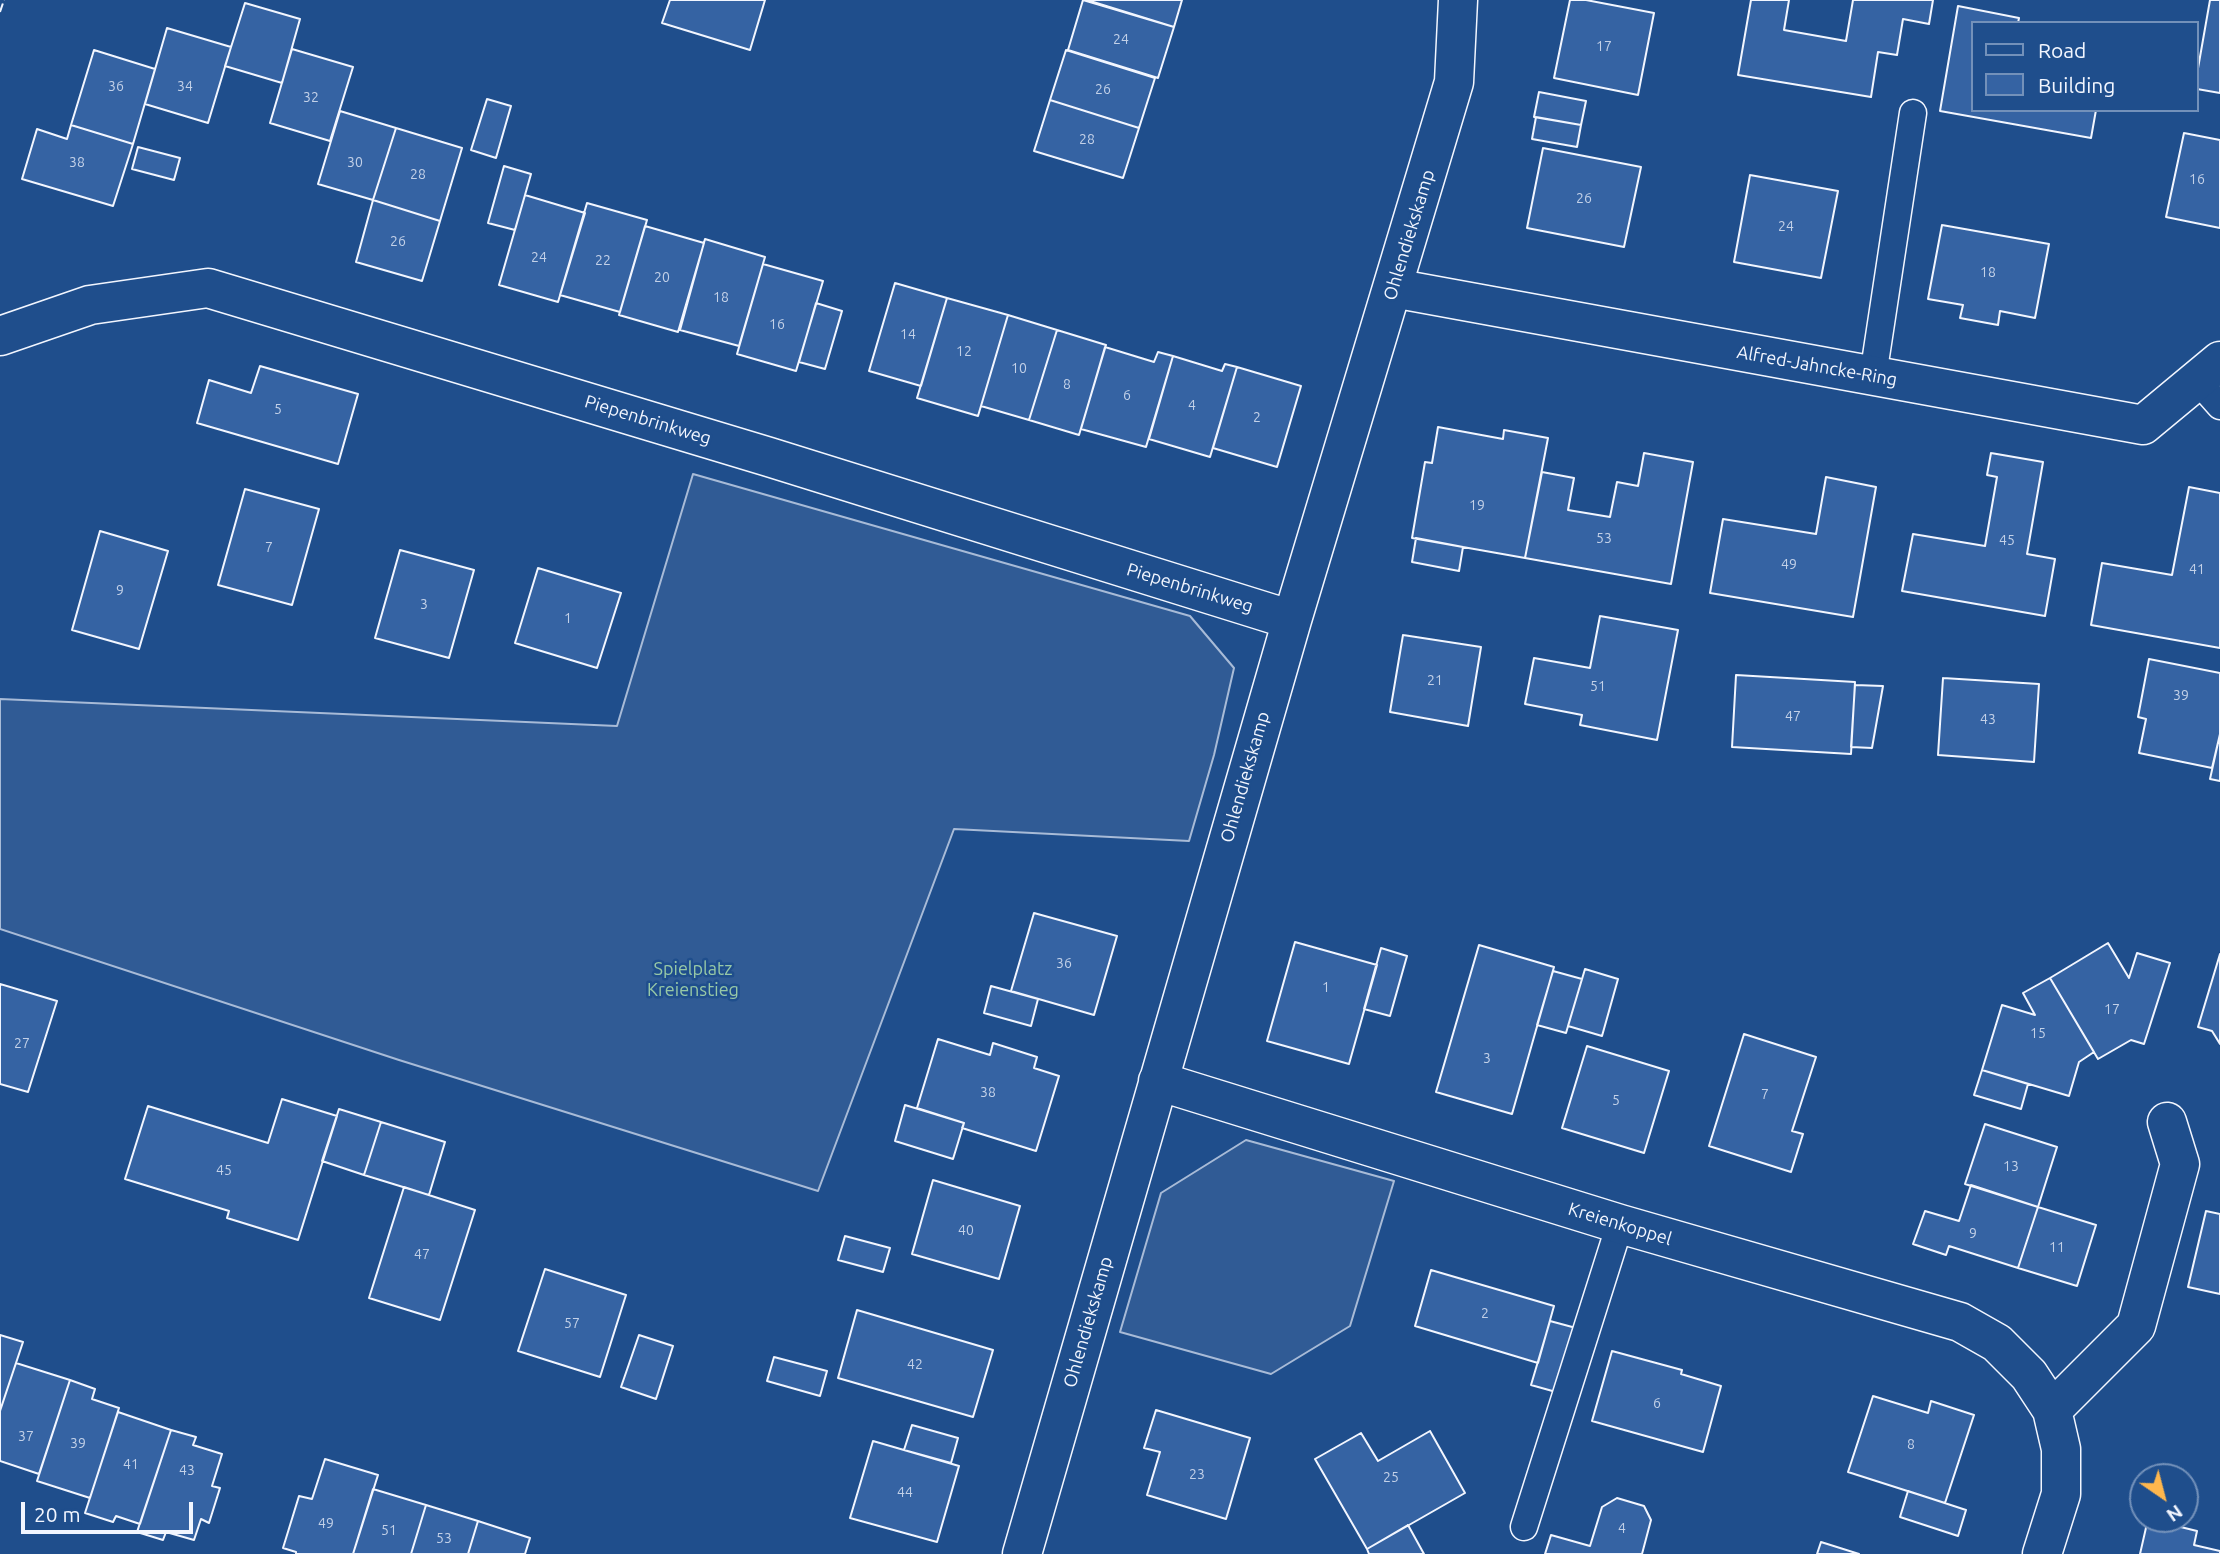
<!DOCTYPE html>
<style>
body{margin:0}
#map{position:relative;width:2220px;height:1554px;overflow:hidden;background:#1f4e8c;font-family:Ubuntu,sans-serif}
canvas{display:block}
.legend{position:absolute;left:1971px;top:21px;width:228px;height:91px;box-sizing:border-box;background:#1f4e8c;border:2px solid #7391ba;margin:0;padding:9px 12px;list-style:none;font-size:21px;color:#f2f6ff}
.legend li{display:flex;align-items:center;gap:14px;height:35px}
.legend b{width:35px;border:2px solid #7391ba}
.north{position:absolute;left:2129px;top:1463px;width:70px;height:70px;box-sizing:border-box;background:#1f4e8c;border:2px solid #7391ba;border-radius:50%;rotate:145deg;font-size:19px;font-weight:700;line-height:28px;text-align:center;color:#f2f6ff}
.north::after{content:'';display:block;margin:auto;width:24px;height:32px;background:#ffb74d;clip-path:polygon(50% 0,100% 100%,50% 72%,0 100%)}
.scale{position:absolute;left:21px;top:1502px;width:172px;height:32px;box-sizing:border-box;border:4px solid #f2f6ff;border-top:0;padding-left:9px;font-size:21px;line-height:24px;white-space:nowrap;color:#f2f6ff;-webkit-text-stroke:5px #1f4e8c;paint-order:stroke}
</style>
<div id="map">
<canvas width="2220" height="1554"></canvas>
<ul class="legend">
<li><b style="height:9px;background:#1f4e8c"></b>Road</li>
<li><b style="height:19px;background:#3563a3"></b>Building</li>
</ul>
<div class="north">N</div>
<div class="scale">20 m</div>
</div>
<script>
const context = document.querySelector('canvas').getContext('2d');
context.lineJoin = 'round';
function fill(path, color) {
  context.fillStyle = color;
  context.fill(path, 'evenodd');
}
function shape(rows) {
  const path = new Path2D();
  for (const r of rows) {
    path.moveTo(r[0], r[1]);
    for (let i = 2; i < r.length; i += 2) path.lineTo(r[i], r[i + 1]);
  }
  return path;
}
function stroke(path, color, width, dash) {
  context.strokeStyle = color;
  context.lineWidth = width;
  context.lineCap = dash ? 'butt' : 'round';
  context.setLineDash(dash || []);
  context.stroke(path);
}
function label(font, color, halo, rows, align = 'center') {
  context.font = font + ' Ubuntu,sans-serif';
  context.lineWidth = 5;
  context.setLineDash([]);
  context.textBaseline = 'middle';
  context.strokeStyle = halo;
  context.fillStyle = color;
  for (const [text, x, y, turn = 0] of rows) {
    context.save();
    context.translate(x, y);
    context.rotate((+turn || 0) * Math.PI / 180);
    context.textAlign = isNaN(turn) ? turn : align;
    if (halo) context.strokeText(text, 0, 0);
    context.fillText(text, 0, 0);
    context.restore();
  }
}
const built = shape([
 [693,474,1190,616,1234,668,1214,755,1189,841,954,829,818,1191,399,1060,0,929,0,699,617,726,693,474],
 [1246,1140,1394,1181,1350,1326,1271,1374,1120,1332,1161,1193,1246,1140]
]);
const building = shape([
 [670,0,765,0,750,50,662,23,670,0],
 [1083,0,1174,27,1158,78,1068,50,1083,0],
 [1087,0,1182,0,1174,27,1087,0],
 [1570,0,1586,0,1654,13,1638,95,1554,78,1570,0],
 [1751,0,1789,0,1784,30,1846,41,1853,0,1933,0,1929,24,1903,19,1897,55,1878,52,1871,97,1738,75,1751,0],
 [2210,0,2220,0,2220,93,2197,89,2197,74,2210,0],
 [245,3,300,19,282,83,225,66,245,3],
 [1958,6,2019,18,2018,23,1973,23,1973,110,2096,110,2091,138,1940,111,1958,6],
 [167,28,231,47,208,123,145,104,167,28],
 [292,49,353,67,330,141,270,123,292,49],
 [94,50,155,69,133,144,71,125,94,50],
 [1066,50,1155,78,1139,128,1050,100,1066,50],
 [1539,92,1586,101,1581,125,1534,117,1539,92],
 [487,99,511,106,496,158,471,150,487,99],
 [1050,100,1139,128,1123,178,1034,151,1050,100],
 [340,111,396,128,373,200,318,184,340,111],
 [1536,117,1581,125,1577,147,1532,139,1536,117],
 [71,125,133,144,113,206,22,179,37,129,67,139,71,125],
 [396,128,462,148,440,221,373,200,396,128],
 [2184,133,2220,140,2220,228,2166,217,2184,133],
 [138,147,180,158,174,180,132,169,138,147],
 [1543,148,1641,167,1624,247,1527,228,1543,148],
 [504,166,531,174,515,230,488,223,504,166],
 [1750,175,1838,191,1821,278,1734,262,1750,175],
 [525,195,585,213,558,302,499,285,525,195],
 [373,200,440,221,422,281,356,262,373,200],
 [587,203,647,220,620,312,560,295,587,203],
 [1942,225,2049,244,2035,318,2000,311,1998,325,1960,318,1963,305,1928,299,1942,225],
 [645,226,704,243,678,332,619,315,645,226],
 [705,239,765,257,739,346,680,330,705,239],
 [763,264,823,281,796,371,737,354,763,264],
 [895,283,947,298,921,386,869,371,895,283],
 [947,298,1008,315,978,416,917,398,947,298],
 [816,303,842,311,825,369,799,362,816,303],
 [1008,315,1057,330,1029,420,981,406,1008,315],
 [1057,330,1106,345,1079,435,1029,420,1057,330],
 [1105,347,1154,362,1158,352,1173,356,1146,447,1081,429,1105,347],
 [1173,356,1222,371,1225,364,1237,367,1210,457,1149,439,1173,356],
 [260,366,358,394,338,464,197,423,209,380,251,393,260,366],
 [1237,367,1301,386,1277,467,1213,448,1237,367],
 [1438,427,1503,439,1504,430,1548,438,1525,558,1412,538,1425,462,1432,463,1438,427],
 [1644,453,1693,462,1671,584,1525,558,1542,472,1574,478,1568,510,1610,517,1617,482,1638,486,1644,453],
 [1991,453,2043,462,2027,554,2055,559,2045,616,1902,591,1913,534,1985,546,1997,477,1987,475,1991,453],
 [1826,477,1876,487,1853,617,1710,593,1723,519,1816,534,1826,477],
 [2189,487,2220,493,2220,648,2091,625,2102,563,2172,575,2189,487],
 [245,489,319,509,292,605,218,585,245,489],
 [100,531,168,551,139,649,72,630,100,531],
 [1416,538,1463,547,1459,571,1412,562,1416,538],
 [400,550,474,570,449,658,375,638,400,550],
 [538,568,621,593,597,668,515,643,538,568],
 [1600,616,1678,630,1657,740,1580,725,1582,715,1525,704,1534,658,1590,668,1600,616],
 [1403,635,1481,647,1468,726,1390,712,1403,635],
 [2149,659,2220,673,2220,734,2212,768,2139,753,2146,719,2138,717,2149,659],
 [1736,675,1855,682,1851,754,1732,747,1736,675],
 [1943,678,2039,684,2034,762,1938,755,1943,678],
 [1855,685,1883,686,1872,748,1851,747,1855,685],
 [2220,734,2220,781,2210,779,2220,734],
 [1034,913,1117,936,1094,1015,1011,991,1034,913],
 [1295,942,1377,965,1349,1064,1267,1041,1295,942],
 [2108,943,2129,978,2137,953,2170,963,2144,1044,2131,1040,2098,1059,2050,978,2108,943],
 [1479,945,1554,967,1512,1114,1436,1092,1479,945],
 [1381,948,1407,956,1390,1016,1364,1009,1381,948],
 [2220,954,2220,1044,2212,1031,2198,1027,2220,954],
 [1585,969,1618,979,1602,1036,1568,1026,1585,969],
 [1553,971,1582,979,1566,1033,1537,1025,1553,971],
 [2050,978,2094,1052,2079,1062,2069,1096,1982,1070,2002,1005,2035,1015,2023,993,2050,978],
 [0,984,57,1001,28,1092,0,1084,0,984],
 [991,986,1038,999,1031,1026,984,1013,991,986],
 [1744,1034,1816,1057,1792,1131,1803,1134,1791,1172,1709,1146,1744,1034],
 [938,1039,990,1055,993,1043,1037,1057,1034,1068,1059,1076,1036,1151,962,1128,964,1123,917,1108,938,1039],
 [1587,1046,1669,1071,1644,1153,1562,1128,1587,1046],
 [1982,1070,2028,1084,2021,1109,1974,1095,1982,1070],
 [282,1099,337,1116,298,1240,227,1218,229,1211,125,1179,148,1106,268,1143,282,1099],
 [905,1105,964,1123,953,1159,895,1141,905,1105],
 [339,1109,381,1122,364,1175,322,1161,339,1109],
 [381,1122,445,1142,429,1195,364,1175,381,1122],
 [1985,1124,2057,1147,2038,1207,1965,1184,1985,1124],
 [933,1180,1020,1206,999,1279,912,1254,933,1180],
 [1971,1185,2038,1207,2018,1268,1949,1246,1946,1255,1913,1244,1925,1211,1959,1221,1971,1185],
 [404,1187,475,1210,440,1320,369,1298,404,1187],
 [2038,1207,2096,1225,2077,1286,2018,1268,2038,1207],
 [2206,1211,2220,1214,2220,1294,2188,1287,2206,1211],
 [845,1236,890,1248,883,1272,838,1260,845,1236],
 [545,1269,626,1295,600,1377,518,1351,545,1269],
 [1431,1270,1554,1306,1538,1363,1415,1326,1431,1270],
 [857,1310,993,1350,973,1417,838,1378,857,1310],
 [1550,1321,1576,1328,1556,1392,1531,1385,1550,1321],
 [0,1335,23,1342,0,1411,0,1335],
 [639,1335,673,1346,656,1399,621,1387,639,1335],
 [1612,1351,1682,1370,1681,1374,1721,1386,1703,1452,1592,1421,1612,1351],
 [774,1357,827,1371,820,1396,767,1381,774,1357],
 [16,1363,70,1380,39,1474,0,1461,0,1411,16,1363],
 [70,1380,95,1389,92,1399,119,1408,90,1498,37,1481,70,1380],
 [1873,1396,1928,1413,1931,1401,1974,1415,1945,1503,1848,1472,1873,1396],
 [1156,1410,1250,1438,1226,1519,1147,1495,1160,1452,1144,1448,1156,1410],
 [118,1412,171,1430,140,1524,116,1516,113,1522,85,1513,118,1412],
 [912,1425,958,1438,951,1463,904,1450,912,1425],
 [171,1430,196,1437,193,1445,222,1454,212,1486,220,1488,209,1523,201,1519,194,1540,166,1532,163,1540,137,1532,171,1430],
 [1430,1431,1465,1493,1367,1549,1315,1459,1361,1433,1378,1461,1430,1431],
 [873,1441,959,1466,937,1542,850,1518,873,1441],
 [325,1459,378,1475,353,1554,296,1554,296,1552,283,1548,299,1496,312,1499,325,1459],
 [373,1489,426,1505,411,1554,353,1554,373,1489],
 [1908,1491,1966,1510,1958,1536,1900,1517,1908,1491],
 [1617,1498,1644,1506,1651,1520,1642,1554,1545,1554,1551,1535,1590,1546,1602,1507,1617,1498],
 [426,1505,478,1521,468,1554,411,1554,426,1505],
 [2148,1519,2197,1531,2194,1545,2220,1551,2220,1554,2140,1554,2148,1519],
 [478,1521,530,1538,525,1554,468,1554,478,1521],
 [1408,1525,1424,1554,1369,1554,1367,1549,1408,1525],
 [1821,1542,1859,1554,1817,1554,1821,1542]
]);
const lane = shape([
 [1873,376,1913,113],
 [2197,380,2220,406],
 [1524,1527,1620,1224]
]);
const street = shape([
 [1393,288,2143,425,2220,361],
 [0,336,90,305,208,288,769,457,1292,620],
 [1158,1081,1620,1224,1960,1322,1997,1343,2029,1375,2052,1410,2061,1449,2061,1494,2042,1554],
 [2052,1410,2136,1326,2180,1164,2167,1122],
 [1022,1554,1292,620,1454,82,1458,0]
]);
const fence = shape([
 [0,12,4,0]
]);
const numberNames = [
 ["24",1121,39],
 ["17",1604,46],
 ["36",116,86],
 ["34",185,86],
 ["26",1103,89],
 ["32",311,97],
 ["28",1087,139],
 ["38",77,162],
 ["30",355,162],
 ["28",418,174],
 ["16",2197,179],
 ["26",1584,198],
 ["24",1786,226],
 ["26",398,241],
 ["24",539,257],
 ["22",603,260],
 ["18",1988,272],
 ["20",662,277],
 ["18",721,297],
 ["16",777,324],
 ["14",908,334],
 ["12",964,351],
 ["10",1019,368],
 ["8",1067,384],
 ["6",1127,395],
 ["4",1192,405],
 ["5",278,409],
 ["2",1257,417],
 ["19",1477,505],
 ["53",1604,538],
 ["45",2007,540],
 ["7",269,547],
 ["49",1789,564],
 ["41",2197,569],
 ["9",120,590],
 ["3",424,604],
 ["1",568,618],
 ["21",1435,680],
 ["51",1598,686],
 ["39",2181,695],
 ["47",1793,716],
 ["43",1988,719],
 ["36",1064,963],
 ["1",1326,987],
 ["17",2112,1009],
 ["15",2038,1033],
 ["27",22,1043],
 ["3",1487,1058],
 ["38",988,1092],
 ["7",1765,1094],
 ["5",1616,1100],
 ["13",2011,1166],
 ["45",224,1170],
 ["40",966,1230],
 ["9",1973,1233],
 ["11",2057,1247],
 ["47",422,1254],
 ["2",1485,1313],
 ["57",572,1323],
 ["42",915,1364],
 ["6",1657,1403],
 ["37",26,1436],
 ["39",78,1443],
 ["8",1911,1444],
 ["41",131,1464],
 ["43",187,1470],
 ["23",1197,1474],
 ["25",1391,1477],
 ["44",905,1492],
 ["49",326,1523],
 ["4",1622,1528],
 ["51",389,1530],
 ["53",444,1538]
];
const streetNames = [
 ["Ohlendiekskamp",1409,235,-73],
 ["Alfred-Jahncke-Ring",1817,366,10],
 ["Piepenbrinkweg",648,420,17],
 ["Piepenbrinkweg",1190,588,17],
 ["Ohlendiekskamp",1245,777,-74],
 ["Kreienkoppel",1620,1224,17],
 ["Ohlendiekskamp",1088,1322,-74]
];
const parkNames = [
 ["Spielplatz",693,969],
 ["Kreienstieg",693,990]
];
fill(built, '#305b95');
stroke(built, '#a8bbd7', 2);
fill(building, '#3563a3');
stroke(building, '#f2f6ff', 2);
stroke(lane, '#f2f6ff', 29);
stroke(street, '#f2f6ff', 41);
stroke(lane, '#1f4e8c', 26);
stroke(street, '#1f4e8c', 38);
stroke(fence, '#f2f6ff', 2, [9, 3.5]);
label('14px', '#c3d1e8', null, numberNames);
label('18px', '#f2f6ff', '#1f4e8c', streetNames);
label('18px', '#97c8a6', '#1f4e8c', parkNames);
</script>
